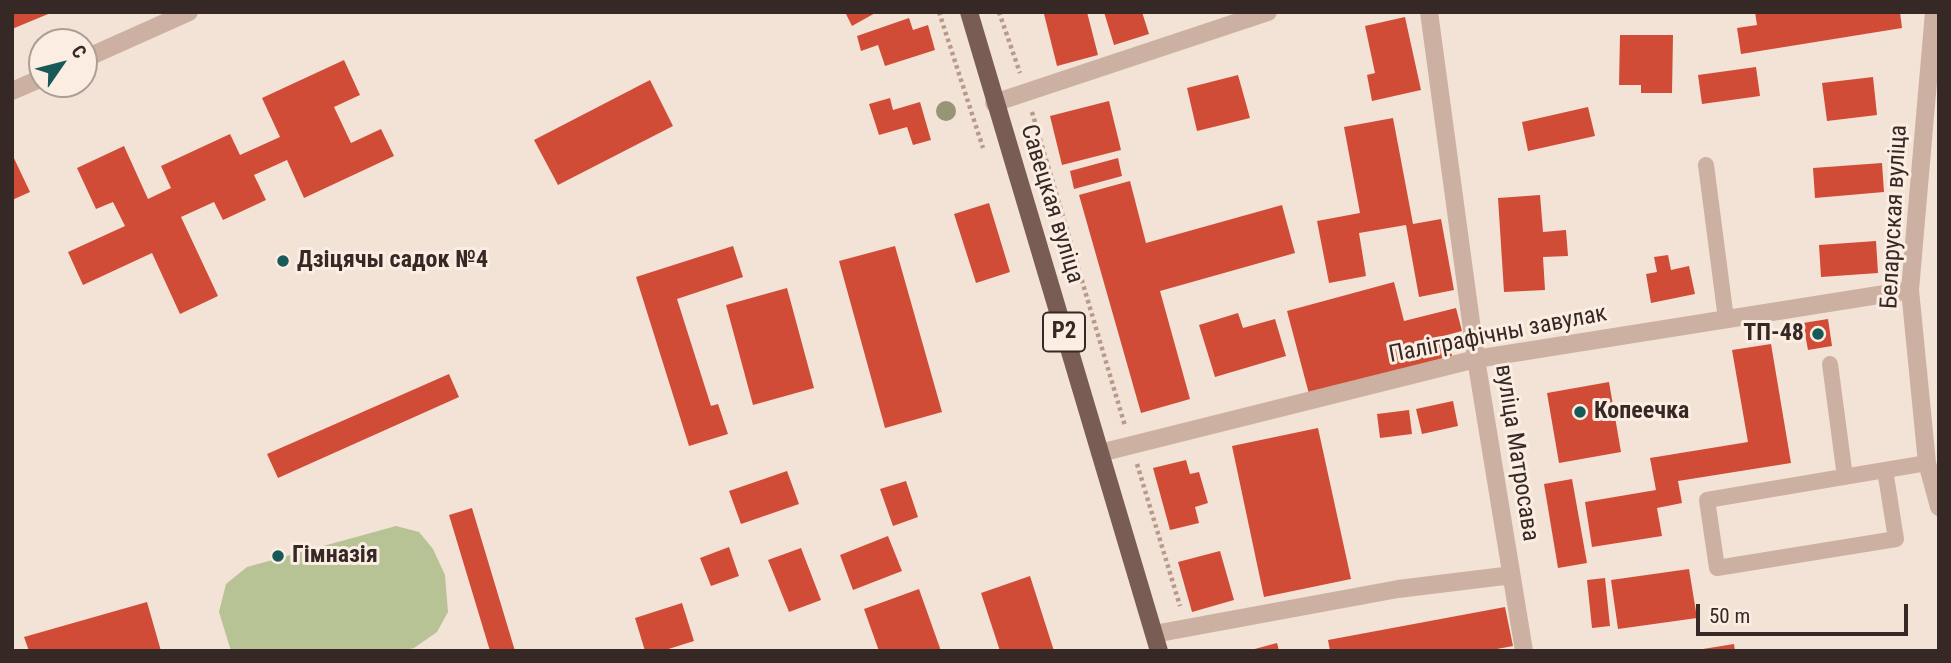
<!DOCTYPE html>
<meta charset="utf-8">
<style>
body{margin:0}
#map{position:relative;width:1951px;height:663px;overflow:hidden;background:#f3e2d6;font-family:"Roboto Condensed",sans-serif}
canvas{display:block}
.frame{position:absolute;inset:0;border:14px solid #352825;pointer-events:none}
.north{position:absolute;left:28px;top:28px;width:70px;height:70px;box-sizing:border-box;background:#fbede2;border:2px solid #ac9e96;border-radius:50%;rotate:55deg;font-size:19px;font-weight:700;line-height:28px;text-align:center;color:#352825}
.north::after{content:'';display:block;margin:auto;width:24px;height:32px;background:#175a58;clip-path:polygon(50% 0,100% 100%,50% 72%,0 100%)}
.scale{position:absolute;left:1696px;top:604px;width:212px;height:32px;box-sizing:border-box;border:4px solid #352825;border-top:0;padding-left:9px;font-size:21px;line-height:24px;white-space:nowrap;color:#352825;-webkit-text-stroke:5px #fbede2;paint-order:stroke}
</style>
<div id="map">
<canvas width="1951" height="663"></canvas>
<div class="frame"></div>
<div class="north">С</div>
<div class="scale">50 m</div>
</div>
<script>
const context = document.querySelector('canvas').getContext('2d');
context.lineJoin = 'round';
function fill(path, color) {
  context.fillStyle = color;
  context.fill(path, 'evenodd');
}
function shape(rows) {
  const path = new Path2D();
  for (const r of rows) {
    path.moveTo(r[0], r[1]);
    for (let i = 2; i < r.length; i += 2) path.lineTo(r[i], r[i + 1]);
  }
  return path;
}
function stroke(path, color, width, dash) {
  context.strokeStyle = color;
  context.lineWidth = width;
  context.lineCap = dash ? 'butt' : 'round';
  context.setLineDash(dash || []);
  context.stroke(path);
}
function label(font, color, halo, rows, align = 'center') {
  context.font = font + ' "Roboto Condensed",sans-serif';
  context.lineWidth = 6;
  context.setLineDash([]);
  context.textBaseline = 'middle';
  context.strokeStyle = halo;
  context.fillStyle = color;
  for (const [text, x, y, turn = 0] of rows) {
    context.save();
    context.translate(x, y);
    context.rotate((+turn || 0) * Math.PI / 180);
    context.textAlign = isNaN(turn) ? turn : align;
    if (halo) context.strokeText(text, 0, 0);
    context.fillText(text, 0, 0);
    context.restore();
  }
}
const green = shape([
 [396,526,419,532,433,549,445,575,448,612,437,632,414,648,402,651,231,651,219,612,226,584,247,567]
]);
const building = shape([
 [12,12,53,12,12,29],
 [845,12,877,12,852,26],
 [1050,12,1087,12,1098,55,1057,66,1044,14],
 [1104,12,1142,12,1149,34,1114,45],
 [1755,12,1900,12,1902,28,1741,54,1737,28,1757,25],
 [1405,17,1421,90,1372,101,1367,75,1375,73,1365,26],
 [909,18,913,30,928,25,935,50,885,66,878,45,861,51,857,36],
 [1620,35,1673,35,1672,93,1641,93,1641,85,1619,85],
 [344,60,360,95,334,107,351,143,381,129,394,156,304,198,287,160,254,175,266,200,223,220,214,202,181,217,218,296,180,314,152,253,83,285,68,252,125,226,113,202,96,209,77,168,124,146,148,199,171,188,161,166,230,134,240,155,280,137,262,98],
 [1756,67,1760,96,1702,104,1698,75],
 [1238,75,1250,118,1197,131,1187,88],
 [1873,77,1877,115,1827,121,1822,83],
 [650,80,673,126,558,185,534,140],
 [890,98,893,110,920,102,931,140,913,145,907,127,879,135,869,104],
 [1109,101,1121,150,1062,165,1050,116],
 [1588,107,1595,136,1528,151,1522,122],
 [1393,118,1413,224,1441,219,1454,290,1419,297,1406,225,1359,233,1366,276,1329,283,1317,221,1360,213,1344,127],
 [12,154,30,192,12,200],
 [1118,158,1122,176,1074,189,1070,171],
 [1882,163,1884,192,1815,198,1813,168],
 [1130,181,1146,243,1282,205,1295,253,1160,291,1190,399,1141,413,1079,195],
 [1540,195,1543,232,1566,230,1568,256,1543,257,1545,290,1504,292,1498,198],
 [989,203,1010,272,976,283,954,214],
 [1876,241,1878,273,1821,277,1819,245],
 [733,246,743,277,677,299,711,406,718,404,728,434,689,446,636,277],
 [895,246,942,412,885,428,839,261],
 [1668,255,1671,270,1689,266,1695,294,1651,303,1646,274,1657,272,1654,257],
 [1394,282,1404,321,1456,308,1462,331,1447,335,1452,356,1309,394,1287,311],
 [787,288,814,388,753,405,726,305],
 [1238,313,1243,328,1275,319,1286,356,1215,377,1199,325],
 [1828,319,1832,346,1808,350,1803,323],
 [1771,344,1791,463,1678,481,1682,503,1657,508,1662,536,1592,547,1585,502,1656,490,1650,458,1748,442,1732,350],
 [449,374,459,397,278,478,267,454],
 [1609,382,1621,452,1559,463,1547,393],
 [1453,401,1458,426,1422,434,1416,409],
 [1409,410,1412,434,1380,438,1377,414],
 [1318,428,1351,579,1264,597,1232,446],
 [1186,460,1190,474,1199,472,1208,503,1195,507,1199,523,1170,530,1153,468],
 [787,471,799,504,741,524,729,491],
 [1572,479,1587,563,1558,568,1544,484],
 [906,481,918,517,893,526,880,489],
 [472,508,515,651,490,651,449,515],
 [888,536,902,571,853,590,840,555],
 [729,547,739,576,711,586,700,558],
 [801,548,821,600,789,612,768,560],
 [1220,551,1234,600,1192,612,1178,562],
 [1689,569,1697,618,1618,629,1611,580],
 [1030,576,1054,651,1000,651,981,593],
 [1605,578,1610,626,1592,628,1587,580],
 [919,589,941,651,879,651,864,609],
 [147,602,161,651,29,651,24,637],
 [682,603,694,641,662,651,645,651,635,618],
 [1505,607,1513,646,1486,651,1330,651,1328,640],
 [1277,643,1279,651,1251,651,1251,650],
 [1734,644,1735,651,1703,651,1703,649]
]);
const path = shape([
 [939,12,983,148],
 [999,12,1020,73],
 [1032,112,1125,426],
 [1137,464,1180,606]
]);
const service = shape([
 [1706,165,1726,319],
 [1830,364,1845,477],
 [1885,470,1896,539,1717,568,1707,500,1885,470,1927,463]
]);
const minor = shape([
 [1429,12,1476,359,1524,651],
 [1934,12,1910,290,1927,463,1939,507],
 [84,59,189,12],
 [12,91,42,78],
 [994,103,1268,12],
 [1100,453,1476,359,1910,290],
 [1154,634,1398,589,1504,576,1512,579]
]);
const primary = shape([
 [969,12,1159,651]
]);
const trees = [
 [946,111]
];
const markers = [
 [283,261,7,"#175a58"],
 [1818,334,7,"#175a58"],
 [1580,412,7,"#175a58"],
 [278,556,7,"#175a58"]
];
const shields = [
 [1064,332,42]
];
const shieldNames = [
 ["Р2",1064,332]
];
const streetNames = [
 ["Савецкая вуліца",1051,204,73],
 ["Беларуская вуліца",1895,217,-87],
 ["Паліграфічны завулак",1498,335,-11],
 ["вуліца Матросава",1516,453,81]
];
const poiNames = [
 ["Дзіцячы садок №4",297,261],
 ["ТП-48",1804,334,"right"],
 ["Копеечка",1594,412],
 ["Гімназія",292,556]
];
fill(green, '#b8c395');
fill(building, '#d14c36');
stroke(path, '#b89a8b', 4.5, [3.5, 3.5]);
stroke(service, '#ccb0a1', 16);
stroke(minor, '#ccb0a1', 18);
stroke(primary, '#795d54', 18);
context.fillStyle = '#969575';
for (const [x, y] of trees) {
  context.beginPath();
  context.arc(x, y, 10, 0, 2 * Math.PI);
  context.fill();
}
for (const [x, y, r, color] of markers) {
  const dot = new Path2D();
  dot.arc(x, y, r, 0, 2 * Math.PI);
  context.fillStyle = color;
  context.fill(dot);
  stroke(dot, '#fbede2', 2.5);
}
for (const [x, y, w] of shields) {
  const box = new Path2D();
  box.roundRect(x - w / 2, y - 19.5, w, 39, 5);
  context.fillStyle = '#fbede2';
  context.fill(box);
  stroke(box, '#352825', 2);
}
label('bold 23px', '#352825', null, shieldNames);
label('24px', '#352825', '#fbede2', streetNames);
label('bold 24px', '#352825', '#fbede2', poiNames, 'left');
</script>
